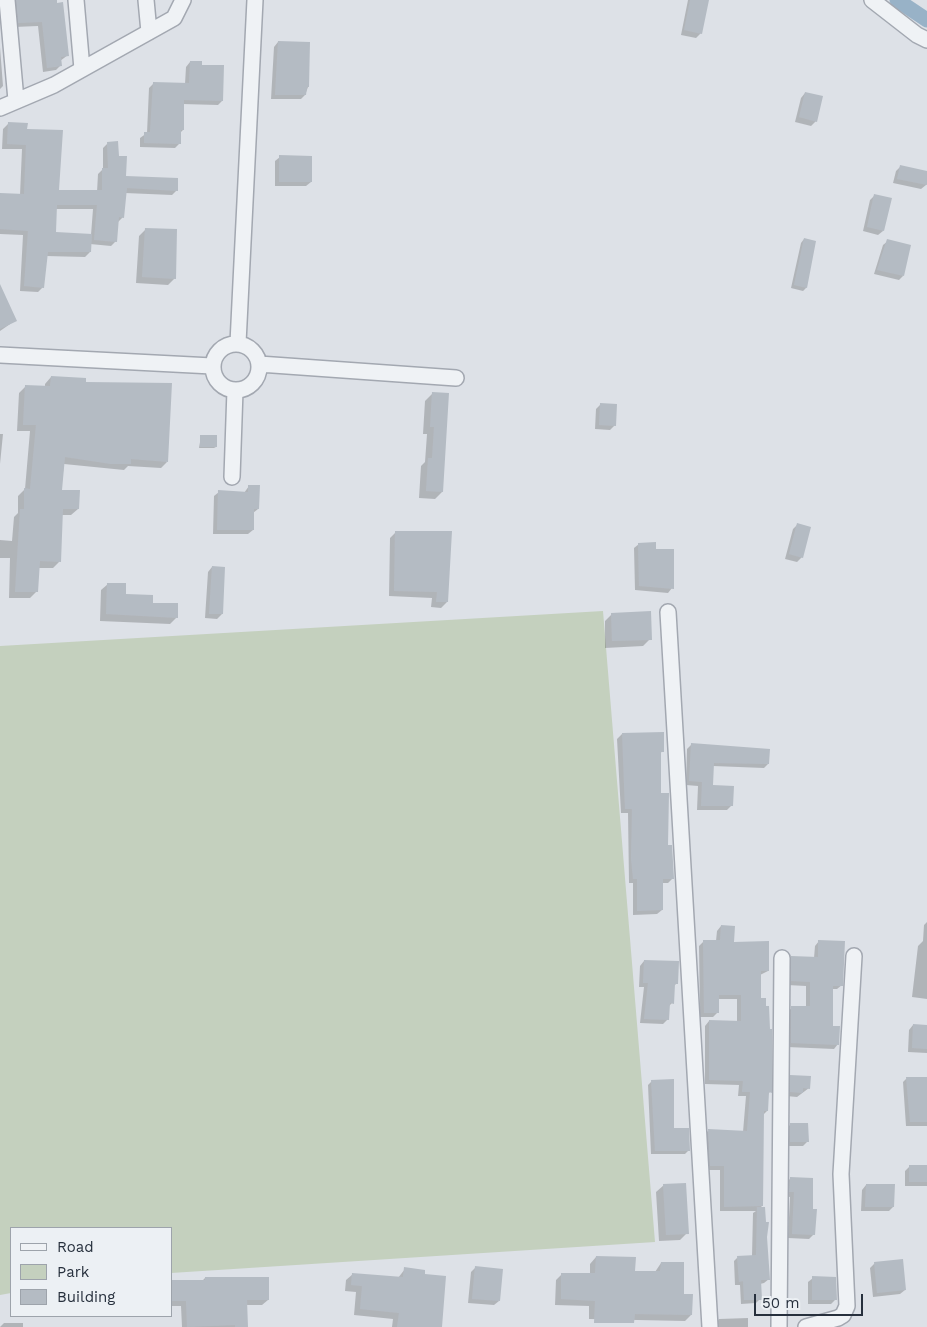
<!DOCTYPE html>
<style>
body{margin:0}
#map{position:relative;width:927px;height:1327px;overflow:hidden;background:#dde1e7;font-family:"Work Sans",sans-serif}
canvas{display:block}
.legend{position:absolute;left:10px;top:1227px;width:162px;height:90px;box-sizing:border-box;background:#ecf0f4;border:1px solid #9da3ab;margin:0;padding:6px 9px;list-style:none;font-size:15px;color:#27303d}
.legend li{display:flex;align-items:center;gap:10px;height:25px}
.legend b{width:25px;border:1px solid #9da3ab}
.scale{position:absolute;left:754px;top:1294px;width:109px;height:22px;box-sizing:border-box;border:2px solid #27303d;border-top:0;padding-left:6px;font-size:15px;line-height:18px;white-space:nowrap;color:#27303d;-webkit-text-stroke:4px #ecf0f4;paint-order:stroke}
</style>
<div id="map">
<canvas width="927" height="1327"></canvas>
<ul class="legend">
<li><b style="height:6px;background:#eff2f5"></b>Road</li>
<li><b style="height:14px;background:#c4d0be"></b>Park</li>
<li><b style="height:14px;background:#b4bbc3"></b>Building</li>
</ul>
<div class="scale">50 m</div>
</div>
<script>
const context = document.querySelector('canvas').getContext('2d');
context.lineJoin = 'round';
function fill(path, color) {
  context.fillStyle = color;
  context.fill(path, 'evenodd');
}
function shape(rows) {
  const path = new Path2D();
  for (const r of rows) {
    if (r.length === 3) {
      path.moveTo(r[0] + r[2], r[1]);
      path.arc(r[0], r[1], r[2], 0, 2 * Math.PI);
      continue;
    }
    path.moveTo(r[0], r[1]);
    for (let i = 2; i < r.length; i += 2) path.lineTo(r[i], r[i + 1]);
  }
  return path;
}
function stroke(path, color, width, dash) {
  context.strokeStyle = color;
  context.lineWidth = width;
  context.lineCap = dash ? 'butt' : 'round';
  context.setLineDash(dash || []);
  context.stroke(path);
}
const green = shape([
 [603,611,655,1242,171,1273,171,1228,11,1228,11,1293,0,1295,0,646]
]);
const shadow = shape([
 [11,0,55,0,68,55,60,61,60,66,56,70,43,72,38,26,14,27],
 [688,0,708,0,701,33,696,38,681,35],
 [278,42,308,87,305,95,301,99,271,99,274,47],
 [0,47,3,86,0,89],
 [190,62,222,101,218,105,182,104,183,130,180,133,179,144,175,148,140,147,140,138,147,133,149,88,154,83,185,84,186,67],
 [805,93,816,121,811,126,795,122,801,98],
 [8,124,26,130,57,192,97,192,98,174,103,169,103,148,108,143,117,157,125,177,177,190,172,195,125,193,123,217,118,222,116,241,111,246,90,244,90,252,85,257,46,256,43,287,38,292,20,291,23,235,0,234,0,195,20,195,22,149,2,149,3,129],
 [55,209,93,209,91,235,54,234],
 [280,157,311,182,306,186,275,186,275,161],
 [901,166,927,172,926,185,921,189,893,183,896,171],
 [875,195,883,231,878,235,863,231,870,200],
 [146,229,175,278,168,285,136,283,139,236],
 [804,239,806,288,803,291,791,288,801,243],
 [888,241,903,276,899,280,874,274,883,245],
 [0,291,16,320,0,331],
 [51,377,85,383,167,462,161,468,128,466,124,470,64,464,61,491,78,509,71,515,62,515,59,562,53,568,39,568,37,591,30,598,9,598,10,558,0,558,0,540,12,541,14,517,18,513,18,496,25,489,30,431,17,431,19,393,25,387,45,387,45,384],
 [433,393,442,492,435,499,419,498,421,466,425,462,427,434,423,434,425,401],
 [600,405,615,425,610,430,595,429,596,409],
 [0,434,3,434,0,464],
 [201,436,216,447,214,448,199,448],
 [249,486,258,509,253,513,253,530,248,534,213,534,214,496,219,492,244,493],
 [798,524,802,557,797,562,785,559,793,529],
 [395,533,447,602,441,608,431,607,432,598,389,596,390,538],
 [639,544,654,550,672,588,668,593,635,590,634,548],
 [212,567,222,614,217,619,205,618,208,572],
 [108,584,124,596,151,604,177,617,170,624,100,621,101,590],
 [612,614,650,639,643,646,605,648,605,621],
 [622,734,663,751,659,754,660,794,673,878,668,883,662,883,662,910,657,914,633,915,633,883,629,883,628,813,621,813,617,739],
 [691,745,768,764,764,768,713,766,712,786,731,806,727,810,697,810,698,786,686,785,687,749],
 [927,922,927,999,912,997,918,946,923,941,924,925],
 [721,926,733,943,768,971,760,975,759,999,770,1092,768,1094,767,1111,763,1115,762,1206,759,1209,766,1237,769,1279,764,1283,760,1284,760,1299,756,1303,741,1304,740,1285,735,1285,734,1261,738,1257,752,1256,753,1213,756,1211,720,1211,720,1170,706,1170,704,1135,708,1131,743,1132,746,1096,738,1096,739,1085,705,1084,705,1026,709,1021,737,1022,737,999,718,999,718,1012,713,1017,700,1017,699,946,704,941,716,941,717,931],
 [819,941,842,985,837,989,832,989,832,1027,838,1044,834,1049,787,1047,787,1012,792,1008,806,1008,806,986,787,985,787,961,791,957,814,958,815,946],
 [644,961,677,983,673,987,672,1003,668,1007,668,1019,663,1024,640,1023,644,987,639,987,640,966],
 [913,1025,927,1026,927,1053,908,1052,909,1030],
 [791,1076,809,1088,797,1097,786,1096,786,1081],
 [907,1078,927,1078,927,1126,906,1126,903,1082],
 [652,1081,672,1129,689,1150,685,1154,651,1154,648,1085],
 [791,1124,807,1142,803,1146,786,1146,786,1129],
 [910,1166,927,1166,927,1186,905,1186,905,1171],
 [790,1179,814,1234,809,1239,788,1238,790,1197,785,1196,785,1183],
 [664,1185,687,1233,680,1240,659,1241,656,1192],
 [866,1185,893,1207,889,1211,861,1211,862,1190],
 [91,1227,116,1227,116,1228,89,1228],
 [596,1257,634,1272,655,1272,661,1263,682,1295,691,1315,685,1321,589,1319,589,1306,555,1305,556,1280,562,1274,590,1275,590,1264],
 [875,1263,905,1290,900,1294,873,1297,870,1268],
 [475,1268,499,1301,494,1305,468,1303,471,1272],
 [405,1269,441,1327,392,1327,393,1319,354,1315,356,1292,345,1291,346,1280,353,1274,398,1278],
 [205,1278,268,1300,262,1305,246,1305,247,1327,182,1327,181,1306,171,1306,171,1281,202,1281],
 [813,1278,836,1299,831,1304,808,1304,808,1282],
 [748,1318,748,1327,714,1327,719,1319],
 [4,1323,23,1323,23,1327,0,1327]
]);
const canal = shape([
 [897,0,927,20]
]);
const building = shape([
 [16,0,57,0,57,3,63,2,69,56,61,57,62,66,47,68,42,22,18,23],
 [690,0,709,0,702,34,684,30],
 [278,41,310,42,309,87,307,87,306,95,275,95],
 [190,61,202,61,202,65,224,65,223,101,184,100,184,130,181,130,181,144,144,143,144,132,150,132,153,82,189,83],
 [805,92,823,96,817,122,799,117],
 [8,122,28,123,27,129,63,130,59,190,102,190,102,168,108,168,107,142,118,141,119,156,127,156,126,176,178,178,178,191,127,188,124,218,119,217,117,242,94,240,97,205,57,205,56,232,92,234,91,252,48,252,44,288,24,286,28,231,0,229,0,193,24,194,26,145,7,144],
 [279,155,312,156,312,182,279,182],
 [900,165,927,171,927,185,897,179],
 [874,194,892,198,884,231,867,227],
 [145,228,177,229,176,279,142,277],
 [804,238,816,241,807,288,794,285],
 [887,239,911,245,904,276,877,270],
 [0,284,17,321,0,329],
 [51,376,86,378,86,382,172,383,168,462,131,459,131,464,111,464,65,457,62,490,80,490,79,509,63,509,61,562,40,561,38,592,15,592,20,509,24,509,24,488,30,489,36,425,23,425,25,385,50,386],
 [432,392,449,393,443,492,426,491,428,458,432,458,434,427,430,427],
 [600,403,617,404,616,426,599,425],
 [200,435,217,435,217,447,200,447],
 [248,485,260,485,259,509,254,509,254,530,217,530,218,490,248,492],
 [797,523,811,527,803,558,789,554],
 [395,531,452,531,448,602,436,602,437,592,394,591],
 [656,542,656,549,674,549,674,589,639,586,638,543],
 [212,566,225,567,223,614,209,614],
 [107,583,126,583,126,594,153,595,153,603,178,603,178,618,106,614],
 [651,611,652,640,612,641,611,613],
 [664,732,664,752,661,752,661,793,669,793,668,845,672,845,674,879,663,879,663,910,637,911,637,879,633,879,631,859,632,809,625,809,622,733],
 [691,743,770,749,769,764,714,763,713,785,734,786,733,806,701,806,702,782,689,781],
 [721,925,735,926,734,942,769,941,769,971,761,971,761,998,766,998,766,1006,769,1006,770,1029,772,1029,772,1093,769,1092,768,1111,764,1111,763,1206,724,1207,724,1166,710,1166,708,1129,747,1131,750,1092,742,1092,743,1081,709,1080,709,1020,741,1021,741,995,719,995,719,1013,704,1013,703,940,720,940],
 [818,940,845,941,843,986,833,986,833,1026,840,1026,839,1045,791,1043,791,1006,810,1006,810,982,791,981,791,956,818,957],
 [644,960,679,961,678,984,675,984,674,1004,670,1003,669,1020,644,1019,648,983,643,983],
 [913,1024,927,1025,927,1049,912,1048],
 [790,1075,811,1076,810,1089,803,1088,803,1093,790,1092],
 [906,1077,927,1077,927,1122,910,1122],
 [674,1079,674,1128,689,1128,690,1151,655,1151,651,1080],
 [790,1123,808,1123,809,1142,790,1142],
 [909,1165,927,1165,927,1182,909,1182],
 [790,1177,813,1178,813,1209,817,1209,815,1235,792,1234,794,1192,789,1192],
 [686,1183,689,1234,666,1235,663,1184],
 [866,1184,895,1184,894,1207,865,1207],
 [757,1207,765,1207,766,1222,769,1222,767,1237,770,1280,761,1280,762,1300,744,1300,743,1281,739,1282,737,1256,756,1255],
 [596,1256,636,1257,635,1271,660,1271,661,1262,684,1262,684,1294,693,1294,692,1315,635,1314,634,1323,594,1323,595,1301,561,1299,561,1273,595,1273],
 [903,1259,906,1290,877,1293,874,1262],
 [475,1266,503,1269,500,1301,472,1299],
 [404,1267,425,1270,425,1274,446,1276,442,1327,397,1327,399,1313,360,1309,362,1286,351,1285,352,1273,403,1277],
 [812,1276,836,1277,837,1300,812,1300],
 [205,1277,269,1277,269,1300,247,1300,248,1327,235,1327,235,1325,187,1327,186,1301,171,1301,171,1280,205,1280]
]);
const minor = shape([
 [7,0,16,100],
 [76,0,82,69],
 [146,0,149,32],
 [872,0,917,35,927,40],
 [0,108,54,85,174,18,183,0],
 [238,343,255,0],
 [236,367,23],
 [0,355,212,366],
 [259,364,456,378],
 [232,477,235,390],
 [668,612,710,1327],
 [779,1327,782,958],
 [806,1327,838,1318,843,1315,847,1306,841,1174,854,956]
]);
fill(green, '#c4d0be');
fill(shadow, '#0003');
stroke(canal, '#98b2c7', 15);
fill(building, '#b4bbc3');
stroke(minor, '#a3a8b1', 18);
stroke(minor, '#eff2f5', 15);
</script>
